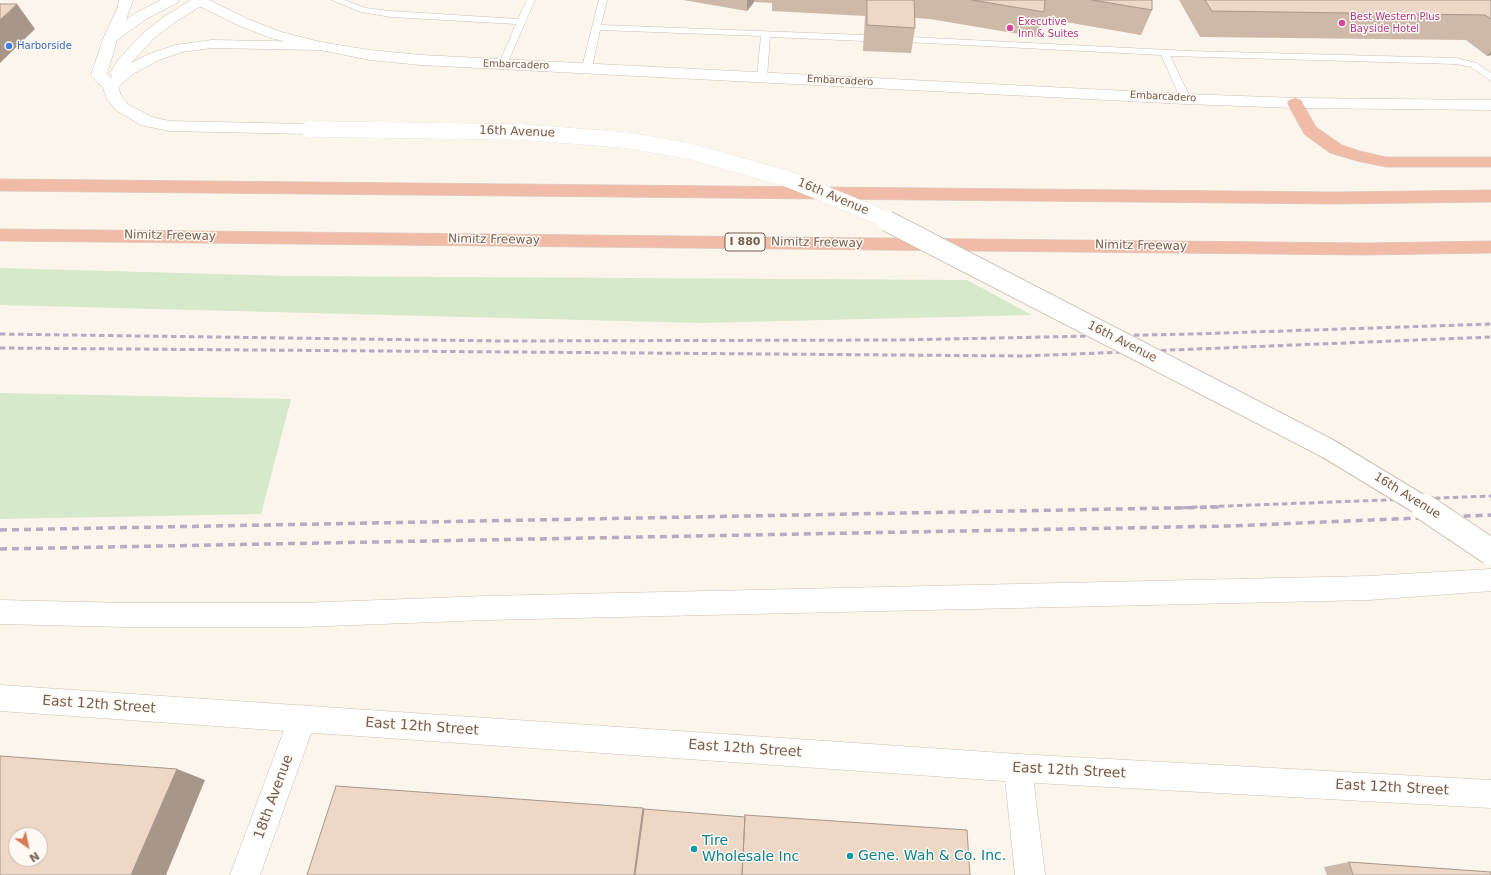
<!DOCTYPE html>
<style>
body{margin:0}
#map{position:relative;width:1491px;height:875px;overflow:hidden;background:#fbf5ec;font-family:"DejaVu Sans",sans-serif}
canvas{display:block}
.north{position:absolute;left:8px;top:827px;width:40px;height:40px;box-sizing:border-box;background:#fef9f2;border:1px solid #c7bbb1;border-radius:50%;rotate:147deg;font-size:11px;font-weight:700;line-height:16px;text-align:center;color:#755e50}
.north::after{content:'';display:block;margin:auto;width:14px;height:18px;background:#db7a5b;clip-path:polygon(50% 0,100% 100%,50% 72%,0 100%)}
</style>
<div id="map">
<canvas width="1491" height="875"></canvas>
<div class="north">N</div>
</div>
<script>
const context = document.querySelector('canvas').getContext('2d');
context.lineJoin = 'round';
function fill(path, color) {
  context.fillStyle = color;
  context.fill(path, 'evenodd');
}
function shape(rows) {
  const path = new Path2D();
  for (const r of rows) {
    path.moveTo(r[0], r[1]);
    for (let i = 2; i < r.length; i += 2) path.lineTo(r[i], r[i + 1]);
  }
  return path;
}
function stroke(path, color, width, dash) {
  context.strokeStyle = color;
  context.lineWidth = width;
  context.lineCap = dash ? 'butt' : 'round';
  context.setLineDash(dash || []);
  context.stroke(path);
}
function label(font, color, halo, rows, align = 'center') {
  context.font = font + ' "DejaVu Sans",sans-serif';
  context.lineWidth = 3;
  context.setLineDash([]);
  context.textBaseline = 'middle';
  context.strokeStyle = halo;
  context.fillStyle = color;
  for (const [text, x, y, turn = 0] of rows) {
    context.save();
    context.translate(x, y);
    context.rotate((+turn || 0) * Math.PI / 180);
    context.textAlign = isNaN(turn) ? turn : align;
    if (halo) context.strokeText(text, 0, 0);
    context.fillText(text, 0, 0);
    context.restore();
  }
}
const green = shape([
 [0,268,288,276,967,280,1032,315,700,323,0,305],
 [0,393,291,399,261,514,0,519]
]);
const service = shape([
 [332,0,344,0,366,8,391,11,518,19,527,0,535,0,507,64,503,67,499,64,516,24,391,17,361,12,332,0],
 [599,0,607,0,601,25,864,35,868,38,864,41,770,37,767,77,762,80,757,77,761,36,600,30,592,67,587,70,582,67,599,0],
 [910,37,1189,51,1456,58,1477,63,1491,73,1491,81,1471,67,1456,64,1170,56,1191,99,1186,102,1181,99,1161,55,907,42,906,40,907,38,910,37]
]);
const minor = shape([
 [302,705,312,709,316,719,260,875,230,875,292,709,302,705],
 [1018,754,1028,758,1032,768,1045,875,1015,875,1004,768,1008,758,1018,754]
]);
const tertiary = shape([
 [119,0,133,0,126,20,136,13,161,0,179,0,177,3,146,19,117,40,107,74,110,78,112,76,110,73,118,60,143,33,165,16,191,0,206,1,204,4,175,22,153,39,131,63,149,54,175,45,212,40,320,42,325,43,327,46,325,49,320,50,212,48,182,52,159,60,133,74,118,87,122,98,129,105,152,117,169,121,309,124,315,125,317,129,315,133,309,134,169,131,141,125,117,111,107,99,103,88,91,75,103,39,117,9,119,0]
]);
const secondary = shape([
 [191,0,209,0,250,20,281,32,320,42,370,50,421,55,1186,94,1295,98,1491,100,1491,110,1295,108,1186,104,421,65,370,60,320,50,271,38,240,26,193,3,191,0],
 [1491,569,1491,591,1369,600,487,620,301,627,126,627,0,624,0,600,126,603,301,603,487,596,1369,576,1491,569],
 [0,685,1018,754,1491,780,1491,808,1018,782,0,711,0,685]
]);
const motorway = shape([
 [1295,98,1301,100,1316,127,1342,145,1360,151,1386,157,1491,157,1491,167,1386,167,1357,161,1330,153,1304,134,1302,130,1287,103,1289,100,1295,98],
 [0,179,1335,192,1491,190,1491,202,1335,204,0,191,0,179],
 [0,229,1366,243,1491,241,1491,253,1366,255,0,241,0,229]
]);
const railFar1 = shape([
 [0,334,502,341,898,340,1193,334,1491,324],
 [0,348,1025,356,1491,337],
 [1174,508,1491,496]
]);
const rail = shape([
 [0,530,1223,507],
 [0,549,1228,526,1491,515]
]);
const tertiaryBridgeFar2 = shape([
 [309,129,521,132,626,140,689,151,788,179,869,212,889,222]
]);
const tertiaryBridgeFar1 = shape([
 [887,221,1327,448,1426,508]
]);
const tertiaryBridge = shape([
 [1424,507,1491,552]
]);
const wall = shape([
 [683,0,1152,0,1152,10,1141,35,1042,18,1037,37,930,19,915,18,915,28,911,53,863,51,865,16,772,11,772,3,754,2,747,11],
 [1179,0,1491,0,1491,55,1487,56,1466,40,1200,37],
 [1349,862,1491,875,1327,875,1324,867]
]);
const shadedWall = shape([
 [747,0,754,0,754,2,747,11],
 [17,4,35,29,0,63,0,20],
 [1491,51,1491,55,1487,56],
 [177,769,205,780,166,875,131,875],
 [643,808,648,817,640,875,634,875]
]);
const building = shape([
 [867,0,914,0,915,28,867,25,867,0],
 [972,0,1045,0,1044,12,972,0],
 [1092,0,1152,0,1152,10,1092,0],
 [1205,0,1491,0,1491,19,1485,15,1212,11,1205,0],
 [0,4,17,4,0,20,0,4],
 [0,756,177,769,131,875,0,875,0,756],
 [16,835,40,835,40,859,16,859,16,835],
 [336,786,643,808,634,875,307,875,336,786],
 [644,809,745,817,742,875,635,875,644,809],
 [745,815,967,830,970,875,742,875,745,815],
 [1349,862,1491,872,1491,875,1353,875,1349,862]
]);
const markers = [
 [1342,23,4,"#d1479c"],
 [1010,28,4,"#d1479c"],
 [9,46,4,"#3f7fe0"],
 [694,849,4,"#0f9aa8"],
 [850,856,4,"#0f9aa8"]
];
const farHotelnames = [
 ["Best Western Plus",1350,17],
 ["Bayside Hotel",1350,29],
 ["Executive",1018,22],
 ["Inn & Suites",1018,34]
];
const farShopnames = [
 ["Harborside",17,46]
];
const farStreetnames = [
 ["Embarcadero",516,65,2],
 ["Embarcadero",840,81,3],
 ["Embarcadero",1163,97,3]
];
const shields = [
 [745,242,40]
];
const shieldNames = [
 ["I 880",745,242]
];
const streetNames = [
 ["16th Avenue",517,132,2],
 ["16th Avenue",833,197,23],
 ["Nimitz Freeway",170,236,1],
 ["Nimitz Freeway",494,240,1],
 ["Nimitz Freeway",817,243,1],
 ["Nimitz Freeway",1141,246,1],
 ["16th Avenue",1122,342,27],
 ["16th Avenue",1407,496,32]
];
const nearStreetnames = [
 ["East 12th Street",99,705,4],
 ["East 12th Street",422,727,4],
 ["East 12th Street",745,749,4],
 ["East 12th Street",1069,771,3],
 ["East 12th Street",1392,788,3],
 ["18th Avenue",274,797,-70]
];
const nearCulturenames = [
 ["Tire",702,841],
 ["Wholesale Inc",702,857],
 ["Gene. Wah & Co. Inc.",858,856]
];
fill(green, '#d6e9ca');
stroke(service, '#cdbeb2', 1);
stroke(minor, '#cdbeb2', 1);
stroke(tertiary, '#cdbeb2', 1);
stroke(secondary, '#cfbfaf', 1);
stroke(motorway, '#d8d2ce', 1);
fill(service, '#fff');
fill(minor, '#fff');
fill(tertiary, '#fff');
fill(secondary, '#fff');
fill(motorway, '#f0bca8');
stroke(railFar1, '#b9a9c5', 3, [5.5, 3.5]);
stroke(rail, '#b9a9c5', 3.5, [7, 5]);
stroke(tertiaryBridgeFar2, '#cdbeb2', 16, []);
stroke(tertiaryBridgeFar1, '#cdbeb2', 22, []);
stroke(tertiaryBridge, '#cdbeb2', 28, []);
stroke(tertiaryBridgeFar2, '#fff', 16);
stroke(tertiaryBridgeFar1, '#fff', 20);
stroke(tertiaryBridge, '#fff', 26);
fill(wall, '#ceb9a9');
fill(shadedWall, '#a7968a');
fill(building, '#efd7c5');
stroke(building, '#a7968a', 1);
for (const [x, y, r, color] of markers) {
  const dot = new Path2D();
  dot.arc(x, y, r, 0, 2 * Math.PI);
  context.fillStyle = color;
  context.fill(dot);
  stroke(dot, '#fef9f2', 1.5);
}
label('10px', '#b23c85', '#fef9f2', farHotelnames, 'left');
label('10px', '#366cbe', '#fef9f2', farShopnames, 'left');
label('10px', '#755e50', '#fef9f2', farStreetnames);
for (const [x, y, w] of shields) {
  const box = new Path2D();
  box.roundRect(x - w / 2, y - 9, w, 18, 3);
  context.fillStyle = '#fef9f2';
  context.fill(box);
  stroke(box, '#755e50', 1);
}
label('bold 11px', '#755e50', null, shieldNames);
label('12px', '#755e50', '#fef9f2', streetNames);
label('14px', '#755e50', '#fef9f2', nearStreetnames);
label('14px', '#0d838f', '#fef9f2', nearCulturenames, 'left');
</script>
